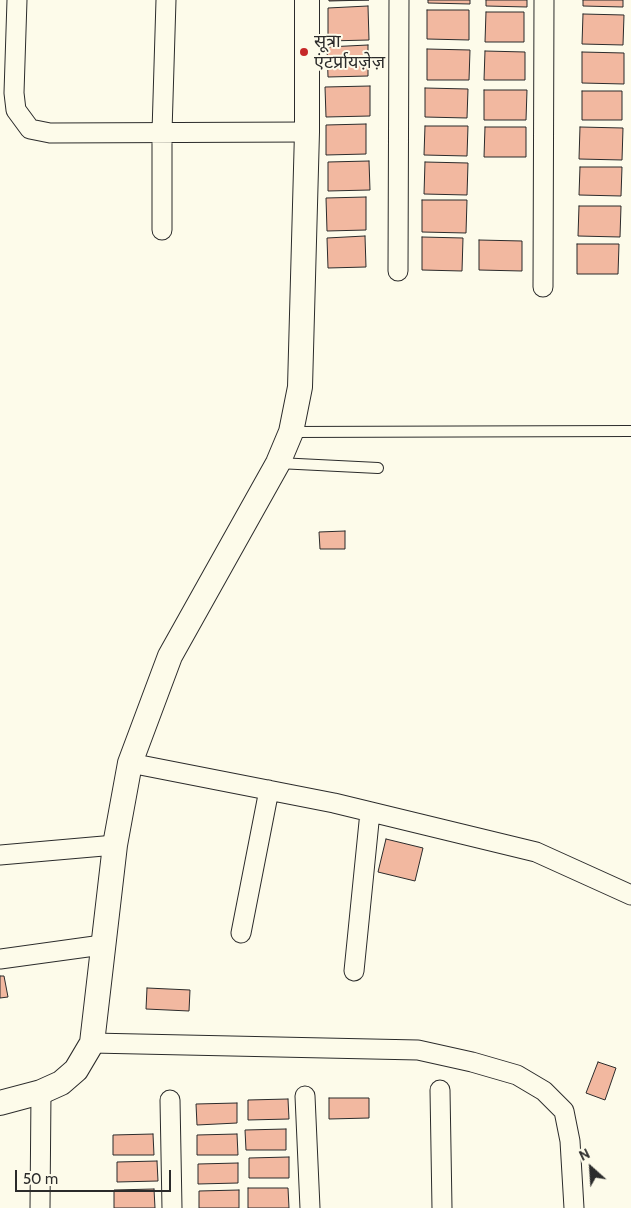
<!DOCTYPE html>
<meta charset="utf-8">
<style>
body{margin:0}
#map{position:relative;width:631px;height:1208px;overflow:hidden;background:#fdfbea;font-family:Cabin,sans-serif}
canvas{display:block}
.north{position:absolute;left:566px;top:1143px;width:50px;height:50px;-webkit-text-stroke:4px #fdfbea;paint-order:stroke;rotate:334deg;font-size:14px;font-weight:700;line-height:20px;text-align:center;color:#2b2b2b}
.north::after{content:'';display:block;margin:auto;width:18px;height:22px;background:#2b2b2b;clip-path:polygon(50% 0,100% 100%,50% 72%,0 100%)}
.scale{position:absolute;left:15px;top:1170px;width:156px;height:22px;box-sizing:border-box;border:2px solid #2b2b2b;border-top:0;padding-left:6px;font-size:15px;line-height:18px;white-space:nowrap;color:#2b2b2b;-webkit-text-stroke:4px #fdfbea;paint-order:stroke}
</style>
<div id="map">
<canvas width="631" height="1208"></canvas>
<div class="north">N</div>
<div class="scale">50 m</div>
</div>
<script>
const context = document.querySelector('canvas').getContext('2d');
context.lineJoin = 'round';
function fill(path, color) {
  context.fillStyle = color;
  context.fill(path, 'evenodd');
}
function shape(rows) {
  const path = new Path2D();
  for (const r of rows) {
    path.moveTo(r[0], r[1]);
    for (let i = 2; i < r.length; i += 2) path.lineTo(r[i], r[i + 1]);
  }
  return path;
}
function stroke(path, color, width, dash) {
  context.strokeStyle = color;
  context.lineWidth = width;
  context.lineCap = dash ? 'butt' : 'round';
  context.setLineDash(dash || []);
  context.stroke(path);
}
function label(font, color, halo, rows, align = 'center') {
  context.font = font + ' Cabin,"Noto Sans Devanagari",sans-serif';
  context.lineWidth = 4;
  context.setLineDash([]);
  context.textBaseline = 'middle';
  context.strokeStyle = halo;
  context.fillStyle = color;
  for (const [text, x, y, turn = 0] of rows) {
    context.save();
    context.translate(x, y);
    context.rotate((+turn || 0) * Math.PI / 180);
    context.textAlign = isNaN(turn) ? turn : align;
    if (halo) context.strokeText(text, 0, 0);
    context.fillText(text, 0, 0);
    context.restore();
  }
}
const building = shape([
 [329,0,369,0,329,1,329,0],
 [428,0,470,0,470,4,428,3,428,0],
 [486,0,527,0,527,7,486,6,486,0],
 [583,0,623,0,623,7,583,6,583,0],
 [368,6,369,40,328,41,328,8,368,6],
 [427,10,469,10,469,40,427,39,427,10],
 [486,12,524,12,524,42,485,42,486,12],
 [583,14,624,15,623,45,582,44,583,14],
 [368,45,368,76,328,77,327,47,368,45],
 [427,49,470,50,469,80,427,80,427,49],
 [485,51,525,52,525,80,484,80,485,51],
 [582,52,624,53,624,84,582,83,582,52],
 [370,86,370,116,326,117,325,87,370,86],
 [425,88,468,89,467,118,425,117,425,88],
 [484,90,527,90,526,120,484,120,484,90],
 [582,91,622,91,622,120,582,120,582,91],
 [366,124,366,154,326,155,326,125,366,124],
 [425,126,468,126,467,156,424,155,425,126],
 [485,127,526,127,526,157,484,157,485,127],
 [580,127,623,128,622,160,579,159,580,127],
 [369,161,370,190,328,191,328,162,369,161],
 [425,162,468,163,467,195,424,194,425,162],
 [580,167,622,167,621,196,579,195,580,167],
 [366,197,366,230,327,231,326,198,366,197],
 [422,200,467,200,466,233,422,232,422,200],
 [579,206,621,206,620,237,578,236,579,206],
 [365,236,366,267,328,268,327,238,365,236],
 [422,237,463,238,462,271,422,270,422,237],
 [479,240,522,241,522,271,479,270,479,240],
 [577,244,619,244,618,274,577,274,577,244],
 [345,531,345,549,320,549,319,532,345,531],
 [386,839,423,848,415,881,378,872,386,839],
 [0,976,4,976,8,997,0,998,0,976],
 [147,988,190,990,189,1011,146,1009,147,988],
 [598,1062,616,1068,605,1100,586,1093,598,1062],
 [329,1098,369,1098,369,1118,329,1119,329,1098],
 [288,1099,289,1119,248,1120,248,1100,288,1099],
 [237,1103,237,1123,197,1125,196,1104,237,1103],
 [286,1129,286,1150,246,1150,245,1130,286,1129],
 [153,1134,154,1155,113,1155,113,1135,153,1134],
 [237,1134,238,1155,197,1155,197,1135,237,1134],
 [289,1157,289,1178,249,1178,249,1158,289,1157],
 [157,1161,158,1181,117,1182,117,1162,157,1161],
 [238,1163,238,1183,198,1184,198,1164,238,1163],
 [248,1188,288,1188,289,1208,248,1208,248,1188],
 [154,1189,155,1208,114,1208,114,1190,154,1189],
 [239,1190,239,1208,199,1208,199,1191,239,1190]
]);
const service = shape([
 [291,432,631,431],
 [278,463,378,468]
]);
const minor = shape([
 [17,0,14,93,16,110,30,129,50,133,307,132],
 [162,230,162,132,166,0],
 [398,271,399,0],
 [543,287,544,0],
 [130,763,334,803,536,852,631,895],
 [0,855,115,845],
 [241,933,269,790],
 [0,959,102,945],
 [354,971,370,812],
 [92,1043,418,1050,472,1062,517,1075,544,1091,564,1111,570,1141,574,1208],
 [440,1090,442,1208],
 [305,1096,310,1208],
 [170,1100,172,1208],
 [40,1208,41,1092]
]);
const tertiary = shape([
 [0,1103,41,1092,61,1083,76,1070,92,1043,115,845,130,763,170,656,278,463,291,432,300,387,307,132,307,0]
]);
const markers = [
 [304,52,5,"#c62828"]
];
const poiNames = [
 ["सूत्रा",314,42],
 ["एंटर्प्रायज़ेज़",314,63]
];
fill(building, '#f2b8a0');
stroke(building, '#2b2b2b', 1);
stroke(service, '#2b2b2b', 12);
stroke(minor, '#2b2b2b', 21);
stroke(tertiary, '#2b2b2b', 26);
stroke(service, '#fdfbea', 10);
stroke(minor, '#fdfbea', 19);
stroke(tertiary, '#fdfbea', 24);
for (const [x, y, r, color] of markers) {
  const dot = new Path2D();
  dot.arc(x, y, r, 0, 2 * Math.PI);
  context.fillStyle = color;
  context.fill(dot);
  stroke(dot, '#fdfbea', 2);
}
label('18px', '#2b2b2b', '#fdfbea', poiNames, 'left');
</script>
